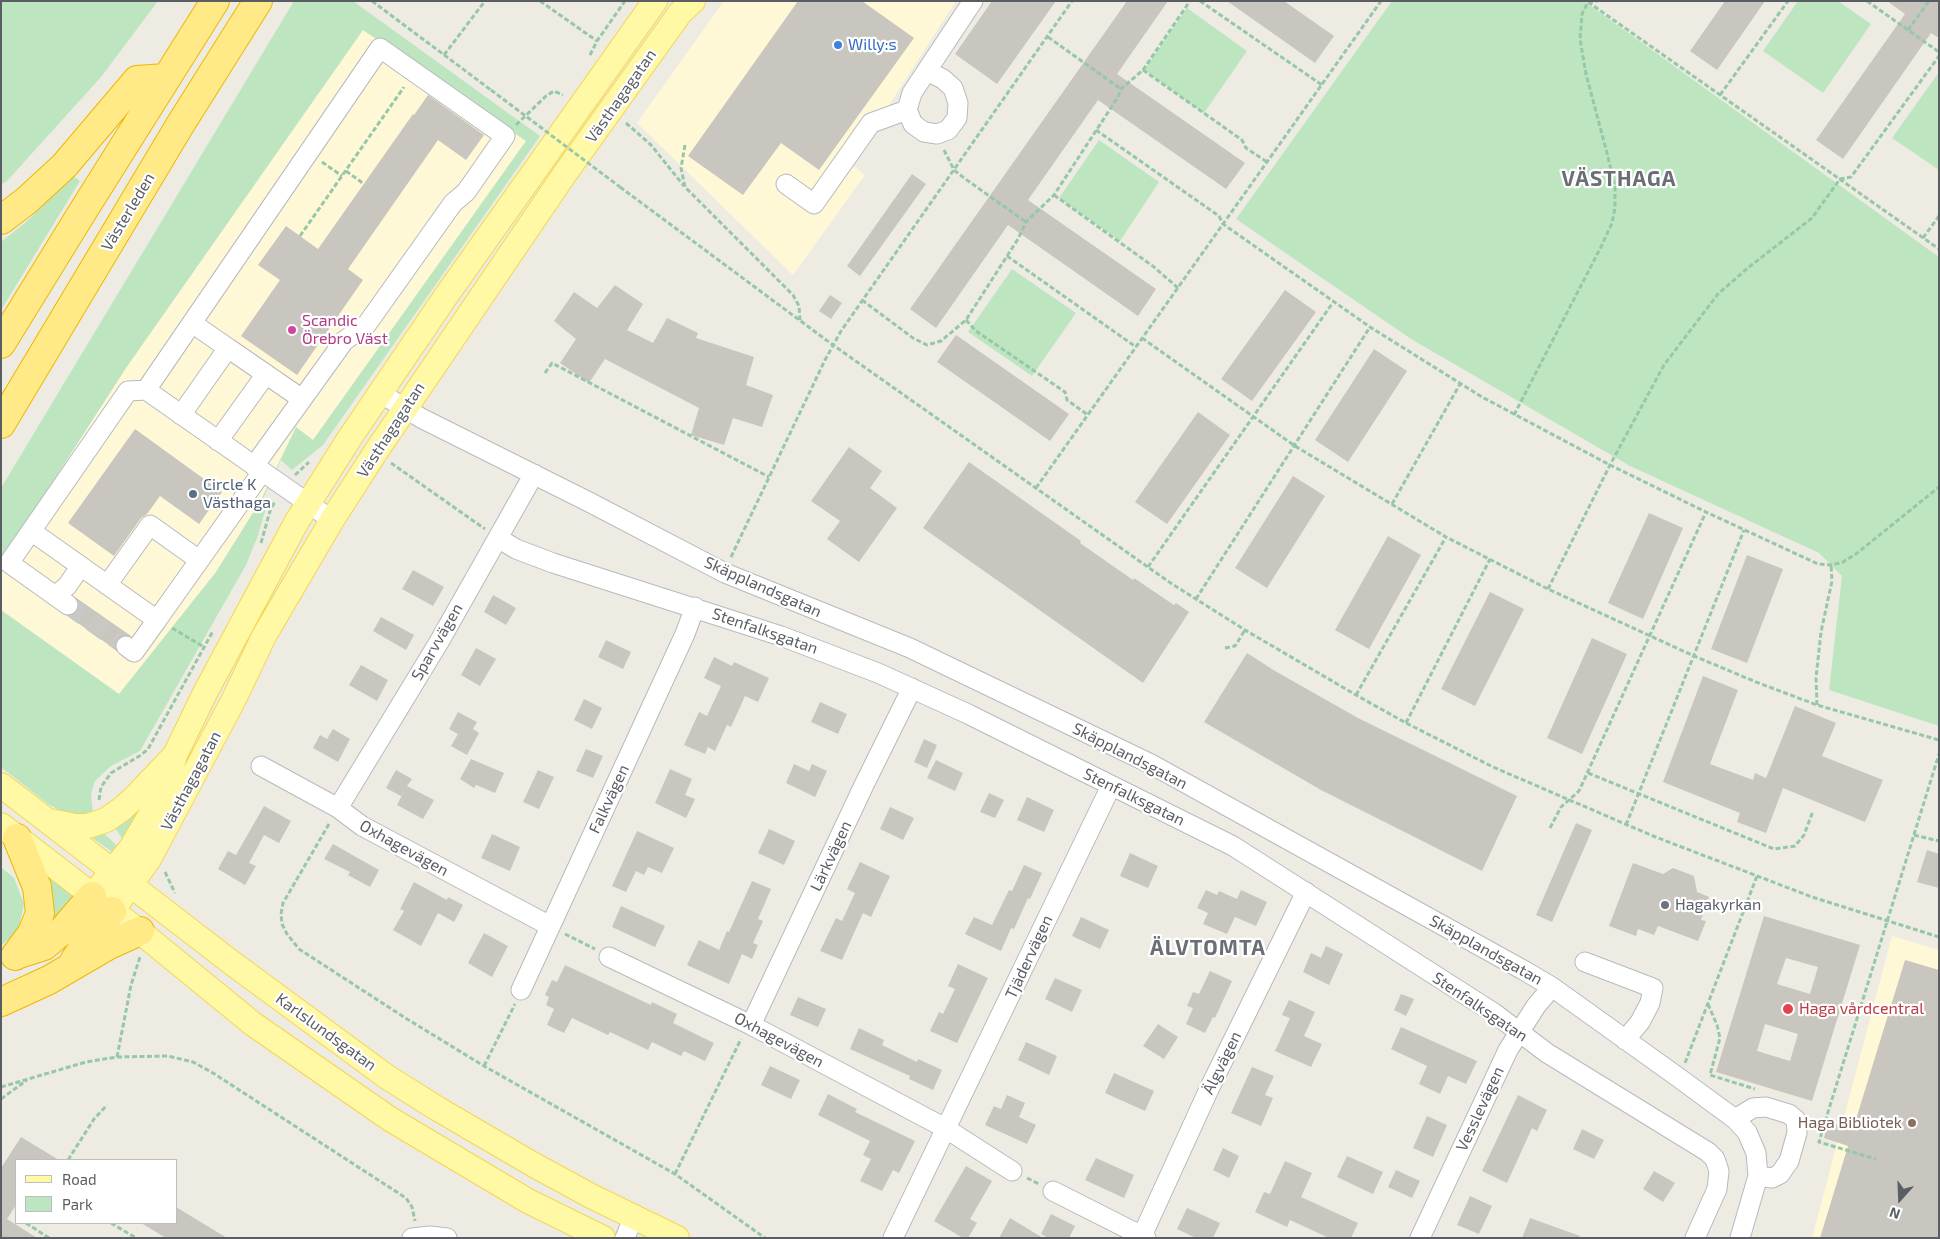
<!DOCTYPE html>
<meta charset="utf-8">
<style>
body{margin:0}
#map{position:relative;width:1940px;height:1239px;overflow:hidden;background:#eeece2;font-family:"Exo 2",sans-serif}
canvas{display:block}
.frame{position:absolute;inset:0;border:2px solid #5a5d63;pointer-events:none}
.legend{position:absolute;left:15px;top:1159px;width:162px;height:65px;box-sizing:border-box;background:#fff;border:1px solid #bdbec1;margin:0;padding:6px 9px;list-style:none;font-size:15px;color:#5a5d63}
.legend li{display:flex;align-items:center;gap:10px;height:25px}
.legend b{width:25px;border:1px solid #bdbec1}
.north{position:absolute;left:1875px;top:1174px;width:50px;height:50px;-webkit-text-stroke:4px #fff;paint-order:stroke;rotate:200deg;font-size:14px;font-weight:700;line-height:20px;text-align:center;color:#5a5d63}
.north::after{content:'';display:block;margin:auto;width:18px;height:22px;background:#5a5d63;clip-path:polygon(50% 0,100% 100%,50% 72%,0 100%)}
</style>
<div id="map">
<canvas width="1940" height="1239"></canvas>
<div class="frame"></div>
<ul class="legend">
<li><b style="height:6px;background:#fff8a5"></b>Road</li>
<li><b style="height:14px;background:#bde6c0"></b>Park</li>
</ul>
<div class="north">N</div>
</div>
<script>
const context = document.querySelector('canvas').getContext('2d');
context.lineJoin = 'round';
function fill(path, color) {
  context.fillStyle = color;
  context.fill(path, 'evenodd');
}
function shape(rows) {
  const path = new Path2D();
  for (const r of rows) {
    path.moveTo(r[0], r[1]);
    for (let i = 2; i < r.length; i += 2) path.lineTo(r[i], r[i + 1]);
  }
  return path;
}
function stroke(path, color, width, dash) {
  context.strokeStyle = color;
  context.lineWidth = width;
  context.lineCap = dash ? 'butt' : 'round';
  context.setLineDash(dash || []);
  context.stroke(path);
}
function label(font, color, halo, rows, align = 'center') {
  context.font = font + ' "Exo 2",sans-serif';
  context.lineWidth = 4.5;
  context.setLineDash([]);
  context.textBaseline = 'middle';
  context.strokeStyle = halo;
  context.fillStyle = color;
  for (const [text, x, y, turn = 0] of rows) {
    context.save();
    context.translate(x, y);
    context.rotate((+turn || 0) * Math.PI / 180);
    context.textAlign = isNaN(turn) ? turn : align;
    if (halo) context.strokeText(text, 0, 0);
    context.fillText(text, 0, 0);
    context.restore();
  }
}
const commercial = shape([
 [724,1,956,1,851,164,865,175,793,275,637,123],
 [363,30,526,141,313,440,296,428,261,500,216,572,119,694,1,610,1,562,126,368],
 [1892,936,1939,950,1939,1238,1812,1238]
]);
const green = shape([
 [1,1,158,1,101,77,7,181,1,185],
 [294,1,353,1,540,136,323,445,292,470,281,460,262,501,267,505,257,538,246,565,140,751,111,766,95,781,91,794,93,815,69,815,48,804,1,767,1,610,119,694,216,572,261,500,296,427,313,440,526,141,363,30,126,368,1,562,1,488],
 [1392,1,1584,1,1939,257,1939,726,1829,690,1842,576,1819,553,1630,466,1411,339,1236,219],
 [1798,1,1838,1,1871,24,1823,93,1763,51],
 [1187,8,1247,51,1204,113,1144,70],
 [1939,72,1939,170,1892,138],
 [1099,140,1159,182,1120,241,1059,198],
 [73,176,80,181,1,310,1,242,26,222],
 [1012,269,1076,313,1032,376,968,332],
 [144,805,125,838,121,837,113,825],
 [102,831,118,847,114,853,91,837],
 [1,867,14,878,24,904,18,931,1,946],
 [43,871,77,898,51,929]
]);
const building = shape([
 [798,1,862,1,914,38,819,170,781,143,743,195,688,156],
 [992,1,1056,1,997,84,955,54],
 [1127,1,1168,1,1117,74,1245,163,1226,189,1098,100,1028,200,1156,289,1138,316,1008,225,936,328,910,309],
 [1227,1,1284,1,1334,36,1315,63],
 [1725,1,1765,1,1717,70,1690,51],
 [1887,1,1939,1,1939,38,1931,33,1843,159,1816,140,1905,14],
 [428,95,484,135,466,160,438,140,348,269,363,280,297,375,241,336,280,280,258,265,286,226,318,249,413,114,414,115],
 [912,174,926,184,860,276,847,266],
 [615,285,643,304,627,330,653,343,667,318,698,333,696,338,754,357,746,385,773,395,762,427,733,418,724,445,691,435,699,408,605,359,589,383,560,363,576,339,554,321,574,292,597,308],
 [1285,290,1316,312,1252,401,1221,379],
 [830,295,842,303,831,319,819,311],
 [956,335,1069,414,1050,441,937,362],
 [1374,349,1407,371,1348,462,1315,440],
 [1198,412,1230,435,1167,524,1135,502],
 [135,429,222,492,199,524,160,496,147,514,141,518,114,556,68,523],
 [849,447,882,471,870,488,897,508,859,562,827,539,840,521,811,501],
 [969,462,1081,541,1080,543,1133,580,1134,578,1174,605,1176,603,1189,612,1143,683,923,528],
 [1293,476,1325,496,1267,588,1235,568],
 [1649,513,1683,528,1643,619,1608,603],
 [1388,536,1421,555,1369,649,1335,630],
 [1747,555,1783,569,1747,663,1711,649],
 [413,570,444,587,433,606,402,589],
 [1490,592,1524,609,1475,706,1441,689],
 [493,595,516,608,506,625,484,612],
 [75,597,131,636,122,636,117,639,115,644,116,650,68,616,73,615,77,611,79,606],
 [381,617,414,635,406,650,373,631],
 [1592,638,1627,654,1582,754,1547,738],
 [606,640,631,652,623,669,598,657],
 [476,648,496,659,480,686,461,675],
 [1247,653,1275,671,1358,718,1517,796,1482,871,1321,790,1204,722],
 [714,657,732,666,734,662,769,678,758,702,745,696,731,727,727,725,715,751,708,747,705,754,684,745,699,712,707,716,721,686,704,678],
 [361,665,388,680,377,701,349,685],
 [1703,676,1738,690,1710,764,1753,780,1755,773,1766,778,1795,706,1836,723,1822,756,1883,780,1865,822,1783,788,1766,833,1737,822,1740,813,1663,782],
 [584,699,602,708,592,729,574,720],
 [820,702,847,714,838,734,811,722],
 [458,712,477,722,473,729,479,733,467,755,451,746,458,734,449,729],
 [333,729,350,739,338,762,313,748,320,735,327,739],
 [924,739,937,745,927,768,914,762],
 [586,749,603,756,593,778,576,771],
 [471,759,504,773,495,793,476,785,474,788,460,779],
 [936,760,963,773,955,791,927,778],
 [794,764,809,771,812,764,827,771,815,797,786,783],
 [670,769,692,779,685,795,695,799,686,818,655,803],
 [396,770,412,779,407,786,434,800,423,819,397,805,404,791,401,796,386,788],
 [538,770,554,777,539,809,523,802],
 [989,793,1004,800,995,818,980,812],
 [1027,797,1054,810,1044,832,1017,820],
 [264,806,291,821,279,843,264,835,249,863,256,866,245,885,218,869,228,851,236,855],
 [890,807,914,818,903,840,880,829],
 [1576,823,1592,830,1552,922,1536,915],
 [769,829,795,841,784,865,758,853],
 [637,831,674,848,662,873,648,867,644,875,636,871,626,892,612,886],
 [492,834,520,847,510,871,481,858],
 [333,844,379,870,370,887,348,875,350,872,324,859],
 [1927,850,1939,854,1939,888,1917,882],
 [1130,853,1158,866,1148,888,1120,876],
 [860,862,890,876,871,917,863,913,842,960,820,951,836,918,842,921,855,893,847,889],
 [1633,863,1663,874,1673,868,1694,876,1697,892,1709,897,1701,920,1706,921,1698,941,1658,926,1654,935,1638,929,1636,936,1609,926],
 [1024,865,1042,873,1030,899,1028,898,1014,929,1011,928,1001,951,965,934,974,917,992,925,1009,890,1012,891],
 [752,881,771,889,758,919,763,921,753,943,758,945,752,959,742,954,729,984,687,965,699,940,719,950,727,931,729,932],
 [414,882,447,900,448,897,463,905,454,922,438,913,421,946,393,930,404,911,400,909],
 [1206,890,1217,895,1219,891,1237,899,1241,890,1267,902,1256,926,1235,917,1227,934,1203,924,1208,913,1197,908],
 [621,906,665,926,655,947,612,927],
 [1764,916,1860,945,1812,1101,1716,1072],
 [1786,958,1818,967,1810,994,1777,984],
 [1765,1024,1798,1034,1790,1061,1757,1051],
 [1081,917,1109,930,1100,949,1072,936],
 [484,933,508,946,492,977,468,963],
 [1326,946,1343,954,1329,985,1303,972,1311,953,1321,958],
 [1905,960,1939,970,1939,1238,1820,1238,1848,1146,1824,1138,1828,1122,1853,1129],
 [958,964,988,978,957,1043,930,1031,939,1012,943,1014,955,989,948,986],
 [565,965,651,1005,652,1002,677,1014,673,1023,714,1043,705,1061,684,1051,681,1056,652,1042,648,1050,610,1032,608,1035,572,1018,564,1033,547,1025,554,1009,546,1005,549,997,545,995,552,980,557,982],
 [1210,971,1232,981,1215,1018,1213,1017,1205,1033,1186,1024,1193,1008,1187,1006,1193,992,1199,994],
 [1055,978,1082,990,1072,1012,1045,999],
 [1401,994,1414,999,1406,1016,1394,1010],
 [798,997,826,1009,818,1027,790,1015],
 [1289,1000,1315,1012,1304,1036,1322,1044,1311,1067,1275,1051,1290,1018,1282,1015],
 [1158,1024,1178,1037,1164,1059,1143,1046],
 [1401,1027,1477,1061,1466,1084,1448,1076,1440,1094,1419,1084,1427,1066,1391,1049],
 [859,1028,884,1040,882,1045,917,1062,918,1059,942,1070,933,1090,909,1079,910,1076,850,1049],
 [1026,1042,1057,1056,1049,1075,1018,1060],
 [770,1066,800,1080,791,1099,761,1085],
 [1252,1067,1274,1076,1265,1095,1273,1098,1261,1126,1231,1113],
 [1114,1073,1154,1091,1145,1111,1105,1093],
 [828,1094,857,1109,855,1112,915,1141,899,1173,893,1170,882,1191,860,1181,871,1159,863,1155,870,1141,818,1115],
 [1007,1095,1025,1103,1019,1117,1036,1125,1027,1144,985,1125,994,1106,1001,1109],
 [1518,1095,1547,1110,1537,1131,1532,1128,1507,1183,1482,1171],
 [1427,1116,1447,1125,1433,1157,1413,1148],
 [1582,1129,1604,1140,1594,1159,1573,1149],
 [21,1137,59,1160,16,1160,16,1205,7,1219,37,1238,1,1238,1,1168],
 [1223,1148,1239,1156,1229,1178,1213,1170],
 [1347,1156,1383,1172,1373,1194,1337,1177],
 [1096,1158,1134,1175,1124,1198,1085,1180],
 [1285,1161,1312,1173,1301,1197,1358,1223,1351,1238,1329,1238,1290,1220,1287,1227,1255,1212,1264,1192,1270,1194],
 [966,1166,992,1181,970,1219,977,1223,968,1238,963,1238,934,1221],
 [1396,1170,1420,1181,1412,1198,1388,1187],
 [1654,1171,1675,1183,1663,1202,1643,1189],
 [1470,1196,1492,1206,1479,1234,1457,1225],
 [176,1207,227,1238,166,1238,141,1223,176,1223],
 [1187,1208,1220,1223,1213,1238,1196,1238,1177,1229],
 [1051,1214,1075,1226,1069,1238,1048,1238,1041,1234],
 [1010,1218,1043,1238,999,1238],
 [1530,1218,1580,1236,1579,1238,1522,1238]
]);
const minorTunnel = shape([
 [68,605,126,646]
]);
const path = shape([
 [372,1,491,90],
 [540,1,597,41],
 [1200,1,1322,85],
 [1867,1,1939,52],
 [1588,2,1939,249],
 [1908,30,1929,1],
 [1048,37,1121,89],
 [444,55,485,1],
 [590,55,597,41,625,1],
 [1143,70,1242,140,1246,148,1267,162],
 [1720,95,1788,1],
 [626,123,651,145,684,186],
 [516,125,546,96,554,91,563,95],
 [1096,130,1219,216,1223,224,1370,327,1482,397,1610,465,1706,512,1818,564,1831,565,1843,562,1856,554,1939,487],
 [685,145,681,168,685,187,793,295,799,306,800,320],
 [944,150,954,170,964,178,1026,222],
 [322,162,342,176],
 [346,171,364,184],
 [620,187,833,345,1172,584,1245,630,1356,695,1406,723,1493,767,1653,836,1812,897,1939,937],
 [1054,195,1154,267,1178,288],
 [300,236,404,87],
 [1923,238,1939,216],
 [1007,256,1136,347],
 [862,300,913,338,927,345,941,341,966,320,1018,239,1026,222,1054,195,1118,97,1121,89,1143,70,1190,1],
 [966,320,976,331,1065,392,1067,400,1088,415],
 [1142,338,1295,446,1446,537,1548,589,1694,656,1756,682,1817,705,1939,740],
 [545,373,552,363,769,477],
 [1514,415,1602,245,1612,223,1615,208,1615,187,1607,153,1586,74,1580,39,1582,14,1588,2,1597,1],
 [391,463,485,529],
 [295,475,309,462],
 [1036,488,1381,1],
 [1392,504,1460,384],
 [261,543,270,511,275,501],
 [731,557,825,360,841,331,1072,1],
 [1148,567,1334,301],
 [1548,589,1610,465,1664,365,1718,294,1749,267,1812,218,1840,179,1851,177,1939,56],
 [1196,599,1370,327],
 [172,628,204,647],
 [1225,648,1235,646,1245,630],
 [1356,695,1446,537],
 [1817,705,1816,678,1821,632,1832,581,1831,565],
 [1406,723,1490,559],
 [1588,773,1774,849,1795,846,1804,835,1813,811],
 [99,800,101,787,111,773,141,755,148,749,213,631],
 [329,824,283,903,281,914,282,924,287,934,299,949,407,1019,484,1066,675,1174,765,1238],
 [1626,825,1744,530],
 [1550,828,1561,807,1579,791,1706,512],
 [1914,835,1939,841],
 [165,872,175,893],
 [565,934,595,949],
 [1708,1004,1717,1025,1720,1038,1710,1075,1755,1089],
 [117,1057,131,985,140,957],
 [1685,1063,1757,876],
 [484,1066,515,1004],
 [1,1087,86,1062,117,1057,168,1056,193,1062,213,1073,406,1198,412,1207,415,1221],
 [1,1099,27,1080],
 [1813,1123,1824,1125,1939,754],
 [1824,1125,1819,1142,1876,1159],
 [68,1160,94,1119,107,1105],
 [675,1174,741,1039],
 [1027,1178,1039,1184],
 [26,1223,49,1238],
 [111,1223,136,1238]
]);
const minor = shape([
 [927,71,943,79,953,88,958,103,957,118,948,130,937,134,924,132,913,124,907,110,912,93,973,1],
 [786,184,814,204,871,123,907,110],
 [192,323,228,348],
 [146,390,380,48,505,136,466,192,453,203,367,324,344,341,254,466],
 [380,393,421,418,589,502,725,573,910,648,1151,764,1525,971,1552,987,1675,1075,1735,1119,1747,1132,1756,1153,1758,1176,1740,1238],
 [181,415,228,348,302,399],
 [218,441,266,374],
 [31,531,157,620,262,472],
 [498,538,516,549,553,563,781,636,878,673,968,714,1233,846,1494,1013,1547,1053,1708,1152,1715,1159,1719,1171,1717,1189,1695,1238],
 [107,585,150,525,199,560],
 [55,596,67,586,81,566],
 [68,605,9,563,128,391,146,390,332,520],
 [126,646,134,652,157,620],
 [261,766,338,808,362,826,550,926],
 [338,808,439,642,534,474],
 [609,957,751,1025,945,1128,1012,1171],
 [1585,962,1653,988,1650,1003,1640,1022,1625,1040],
 [521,990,685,634,695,607],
 [751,1025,864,785,912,688],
 [1735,1119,1753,1108,1766,1107,1789,1114,1796,1120,1797,1133,1789,1161,1780,1174,1772,1178,1758,1176],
 [1053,1191,1146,1238],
 [1142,1236,1210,1087,1306,892],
 [412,1238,430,1236,447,1238],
 [625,1238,634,1216],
 [893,1238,1111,786],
 [1420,1238,1508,1050,1536,1006,1552,987]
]);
const major = shape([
 [1,785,232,963,387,1077,438,1109,534,1165,591,1196,677,1238],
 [50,821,75,826,88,826,106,820,122,809,136,796,174,756],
 [1,825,149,939,253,1024,390,1119,528,1201,603,1238],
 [92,896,131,848,166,788,175,755,205,693,296,523,349,439,446,296,655,1],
 [112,911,149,859,234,699,264,636,332,520,375,453,564,175,680,13,693,1]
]);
const highway = shape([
 [1,220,26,201,64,166,137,80,166,78],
 [1,344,83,211,215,1],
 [1,424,180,125,258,1],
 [16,955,44,946,63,930,92,896],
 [15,956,32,933,40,913,37,887,17,838],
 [74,961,92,935,112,911],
 [1,1002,49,980,109,945,140,931]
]);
const pathBridge = shape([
 [491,90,620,187]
]);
const markers = [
 [838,45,5,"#3f7fe0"],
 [292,330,5,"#d1479c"],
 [193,494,5,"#5c6f8a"],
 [1665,905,5,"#6b7280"],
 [1788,1009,6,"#e0444e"],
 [1912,1123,5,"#8d6e63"]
];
const shopNames = [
 ["Willy:s",848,45]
];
const streetNames = [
 ["Västhagagatan",621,96,-55],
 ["Västerleden",128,212,-59],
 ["Västhagagatan",391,430,-57],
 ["Skäpplandsgatan",763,587,24],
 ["Stenfalksgatan",765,631,19],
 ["Sparvvägen",437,642,-60],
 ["Skäpplandsgatan",1130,756,27],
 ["Västhagagatan",191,781,-62],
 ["Stenfalksgatan",1134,797,26],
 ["Falkvägen",609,799,-65],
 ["Oxhagevägen",404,848,29],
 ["Lärkvägen",831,856,-65],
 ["Skäpplandsgatan",1486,950,29],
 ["Tjädervägen",1029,957,-65],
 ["Stenfalksgatan",1480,1007,34],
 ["Karlslundsgatan",326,1032,36],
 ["Oxhagevägen",779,1040,28],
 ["Älgvägen",1222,1063,-64],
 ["Vesslevägen",1480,1109,-65]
];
const hotelNames = [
 ["Scandic",302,321],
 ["Örebro Väst",302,339]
];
const serviceNames = [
 ["Circle K",203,485],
 ["Västhaga",203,503]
];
const worshipNames = [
 ["Hagakyrkan",1675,905]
];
const healthNames = [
 ["Haga vårdcentral",1799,1009]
];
const educationNames = [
 ["Haga Bibliotek",1902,1123]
];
const districtNames = [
 ["VÄSTHAGA",1619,179],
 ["ÄLVTOMTA",1208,948]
];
fill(commercial, '#fff8d6');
fill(green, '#bde6c0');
fill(building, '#c8c6bf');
stroke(minorTunnel, '#c9c8c2', 19, [19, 9]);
stroke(minor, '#b7b9bf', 21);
stroke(major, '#f5d553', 26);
stroke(highway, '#efb700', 30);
stroke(path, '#96c7a8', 3, [5, 2.5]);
stroke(minor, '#fff', 19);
stroke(major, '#fff8a5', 24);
stroke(highway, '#ffea87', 28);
stroke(pathBridge, '#96c7a8', 3, [5, 2.5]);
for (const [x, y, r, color] of markers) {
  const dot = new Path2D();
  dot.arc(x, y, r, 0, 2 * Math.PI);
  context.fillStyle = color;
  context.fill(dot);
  stroke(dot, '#fff', 2);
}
label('16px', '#366cbe', '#fff', shopNames, 'left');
label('16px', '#5a5d63', '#fff', streetNames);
label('16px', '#b23c85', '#fff', hotelNames, 'left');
label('16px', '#4e5e75', '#fff', serviceNames, 'left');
label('16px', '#5b616d', '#fff', worshipNames, 'left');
label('16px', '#be3a42', '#fff', healthNames, 'left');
label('16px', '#785e54', '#fff', educationNames, 'right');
context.letterSpacing = '1px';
label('bold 21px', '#6b6f75', '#fff', districtNames);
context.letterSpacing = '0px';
</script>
